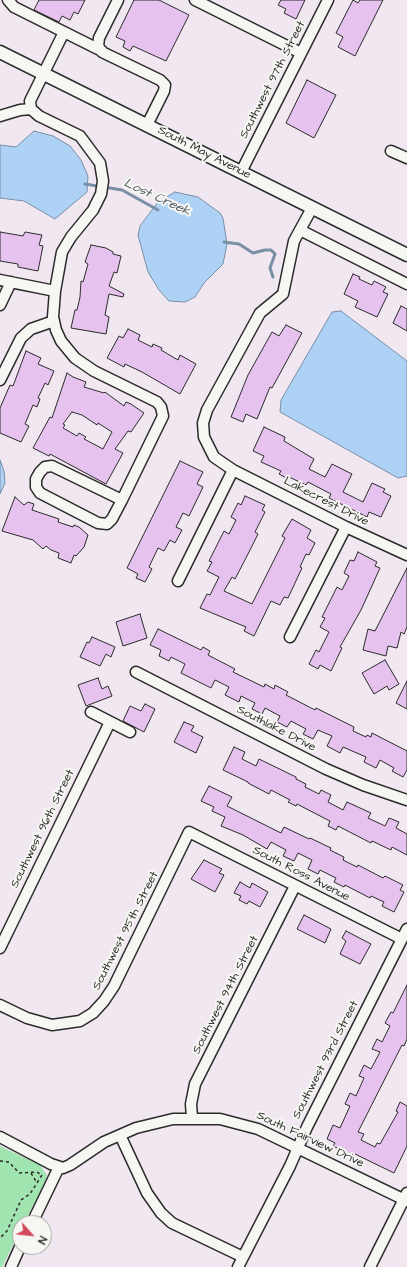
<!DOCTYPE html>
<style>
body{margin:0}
#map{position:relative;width:407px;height:1267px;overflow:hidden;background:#f1e7f1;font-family:"Architects Daughter",sans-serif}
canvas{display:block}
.north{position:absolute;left:12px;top:1215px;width:40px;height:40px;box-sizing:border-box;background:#f6f6f2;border:1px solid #a5a5a2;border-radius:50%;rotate:117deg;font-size:11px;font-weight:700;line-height:16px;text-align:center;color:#2b2b2b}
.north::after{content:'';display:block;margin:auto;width:14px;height:18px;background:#d1495b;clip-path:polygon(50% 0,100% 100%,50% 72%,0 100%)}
</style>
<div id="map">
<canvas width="407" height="1267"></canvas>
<div class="north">N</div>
</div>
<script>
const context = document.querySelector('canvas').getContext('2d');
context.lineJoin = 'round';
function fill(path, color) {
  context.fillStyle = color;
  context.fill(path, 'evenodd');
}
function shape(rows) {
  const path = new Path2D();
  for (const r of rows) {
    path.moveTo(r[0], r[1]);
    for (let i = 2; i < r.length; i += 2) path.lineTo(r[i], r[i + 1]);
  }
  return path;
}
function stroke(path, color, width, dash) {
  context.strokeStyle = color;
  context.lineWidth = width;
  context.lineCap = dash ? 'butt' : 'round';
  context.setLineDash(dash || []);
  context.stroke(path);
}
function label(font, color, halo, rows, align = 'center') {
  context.font = font + ' "Architects Daughter",sans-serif';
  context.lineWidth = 4;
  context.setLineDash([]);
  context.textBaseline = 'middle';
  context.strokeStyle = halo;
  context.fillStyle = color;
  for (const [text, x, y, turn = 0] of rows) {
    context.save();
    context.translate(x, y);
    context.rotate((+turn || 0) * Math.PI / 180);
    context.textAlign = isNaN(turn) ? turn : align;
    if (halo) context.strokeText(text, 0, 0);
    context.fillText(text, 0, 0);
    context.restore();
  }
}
const green = shape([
 [0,1146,40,1165,47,1175,45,1183,24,1223,20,1223,20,1231,2,1267,0,1267]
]);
const water = shape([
 [34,131,53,136,70,146,81,160,88,176,87,192,55,219,24,201,0,198,0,145,16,147,34,131],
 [175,192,198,197,220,213,223,218,227,244,223,264,204,283,195,297,185,302,169,301,159,290,148,272,138,235,140,226,158,202,175,192],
 [341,311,407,361,407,476,398,478,280,412,281,400,332,312,341,311],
 [0,460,4,471,5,483,0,494,0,460]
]);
const stream = shape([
 [85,184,122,190,158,210],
 [224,242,239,244,253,253,265,250,271,250,275,254,270,268,273,277]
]);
const building = shape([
 [39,0,85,0,78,14,74,12,70,20,62,16,59,22,34,10,39,0],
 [134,0,159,0,189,15,166,61,133,46,130,51,123,47,125,41,116,37,134,0],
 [281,0,305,0,296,19,284,13,286,9,278,5,281,0],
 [353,0,358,3,360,0,383,0,355,56,338,47,343,37,336,33,353,0],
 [307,80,336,95,314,138,286,123,307,80],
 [0,232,23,236,25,232,42,235,39,245,43,246,38,271,18,267,18,264,0,261,0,232],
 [91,245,106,248,113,252,113,254,121,256,117,273,114,272,109,286,124,294,123,297,109,294,105,315,109,317,106,334,71,328,75,310,77,310,80,297,81,281,83,282,88,264,85,262,91,245],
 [353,274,360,277,359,279,372,285,374,281,386,287,383,292,388,294,377,317,355,307,358,301,344,294,353,274],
 [401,306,407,309,407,331,393,323,401,306],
 [286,325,302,333,272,388,270,387,257,419,246,414,243,422,231,417,248,375,272,332,279,336,286,325],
 [128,329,140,335,138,340,152,347,153,344,162,348,161,350,178,360,180,355,196,364,180,394,142,372,125,364,124,367,107,358,119,336,123,338,128,329],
 [26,351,41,358,38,364,54,371,48,385,45,383,38,398,40,399,37,407,33,405,25,424,29,426,21,442,0,433,0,408,10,385,13,386,26,351],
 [67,373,73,377,86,382,84,387,104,393,105,392,124,406,126,402,131,404,144,413,131,432,128,431,115,449,123,453,106,484,50,454,49,456,33,448,50,417,52,418,67,373],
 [72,412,82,415,97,425,98,423,112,432,103,449,84,439,86,437,79,433,77,436,63,428,65,425,63,424,72,412],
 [264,427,285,437,284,441,314,459,309,469,325,477,332,464,352,474,343,492,363,502,372,483,385,489,383,492,391,496,381,517,369,512,367,517,329,498,331,494,308,482,306,485,289,477,288,479,279,474,281,471,261,462,264,456,253,451,264,427],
 [180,461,203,472,197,484,203,487,189,516,183,513,176,527,182,530,175,543,170,540,164,551,158,548,149,567,152,569,145,582,136,578,138,574,127,568,180,461],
 [245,496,265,505,262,510,265,512,255,532,258,534,248,554,235,579,232,577,224,591,252,604,285,538,282,536,292,519,311,530,307,538,315,543,309,555,306,554,300,567,302,568,288,598,284,597,280,605,271,601,254,636,244,631,246,627,200,608,207,594,210,595,219,577,207,571,212,562,209,561,224,531,229,534,236,520,231,517,238,503,241,505,245,496],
 [15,497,24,505,28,502,34,504,32,510,59,519,58,522,73,527,74,525,79,527,88,535,84,547,76,556,74,555,71,563,58,558,59,553,51,550,46,546,43,549,33,540,2,531,15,497],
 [358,552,377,562,375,566,380,568,361,610,340,647,342,648,331,671,320,665,318,669,309,664,316,650,319,652,329,632,320,627,325,618,322,617,337,587,342,590,349,576,344,573,350,560,354,561,358,552],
 [407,568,407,627,404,634,401,632,397,648,388,646,386,656,363,650,368,629,375,631,407,568],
 [140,614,147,638,123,646,116,622,140,614],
 [158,629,201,650,203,647,210,651,208,655,235,669,233,672,264,687,265,684,274,689,275,685,288,692,286,695,315,710,316,708,354,727,353,731,366,737,367,735,371,737,372,733,407,751,407,770,403,777,392,771,394,768,380,760,376,768,364,762,366,757,343,747,340,753,327,746,332,736,318,730,313,739,303,734,306,729,291,721,287,727,277,722,280,716,265,708,262,714,252,709,255,703,241,696,239,702,225,695,229,687,215,680,211,688,181,673,185,664,171,657,169,661,159,656,161,650,150,645,158,629],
 [92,637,115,647,111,657,106,654,100,666,80,657,87,642,89,643,92,637],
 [385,660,399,684,389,690,387,686,374,694,362,673,385,660],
 [98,678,102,689,108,686,112,696,86,706,78,685,98,678],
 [407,681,407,709,396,703,407,681],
 [145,704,155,709,144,732,123,721,130,706,141,711,145,704],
 [184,722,194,726,191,731,203,737,196,753,174,742,184,722],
 [234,747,245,752,242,759,256,766,259,759,296,777,296,779,306,784,305,787,319,794,321,790,331,795,328,802,343,810,347,802,371,813,368,818,385,826,389,818,399,822,396,828,407,834,407,855,392,847,391,850,372,841,371,843,338,826,336,830,328,826,330,821,324,818,297,804,296,806,288,802,290,800,271,790,269,794,248,783,248,782,223,770,234,747],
 [209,786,232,797,227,806,281,833,284,827,309,839,310,838,331,848,330,850,344,857,343,860,357,867,358,865,383,878,385,876,403,885,400,890,404,892,394,912,382,906,384,902,371,896,370,898,345,885,344,887,334,882,336,878,320,870,318,874,308,869,312,860,298,853,294,861,283,856,286,850,271,842,267,849,243,835,221,826,225,817,212,811,214,807,201,801,209,786],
 [204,860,222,869,219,873,224,875,215,892,191,879,204,860],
 [240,882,250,888,252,883,268,892,260,907,249,901,247,904,239,900,241,896,234,893,240,882],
 [304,915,331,929,325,943,297,929,304,915],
 [346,931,371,944,360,964,340,954,346,941,342,938,346,931],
 [407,985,407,1039,404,1046,402,1045,358,1132,364,1134,361,1140,375,1147,377,1143,380,1144,398,1112,396,1111,400,1102,407,1106,407,1146,394,1173,355,1154,353,1156,333,1146,335,1143,327,1139,333,1125,340,1128,350,1106,345,1104,350,1093,356,1096,364,1078,359,1076,364,1065,371,1069,380,1052,372,1049,377,1039,382,1042,390,1026,385,1023,391,1012,393,1013,407,985]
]);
const path = shape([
 [0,1161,9,1162,19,1173,37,1172,42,1175,30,1194,21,1200,7,1231,0,1238],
 [31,1173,37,1183]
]);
const minor = shape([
 [8,0,14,7,102,51],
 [118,0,99,38,98,46,102,52,160,80,165,85,164,91,147,125],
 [195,0,301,53],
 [64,32,30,101,31,109,39,116,80,136,100,163,103,181,101,194,93,210,71,237,62,252,55,291,53,317,56,330,61,341,75,358,94,371,157,402,161,407,163,416,122,500,112,519,107,524,98,523,40,493,36,487,36,479,40,472,45,467,52,466,122,500],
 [0,116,20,110,31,109],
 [391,151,407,158],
 [241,172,328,0],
 [312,208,294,241,283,294,260,313,207,410,203,423,204,437,214,457,233,470,346,527,407,555],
 [300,230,407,284],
 [0,280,55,291],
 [0,305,11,282],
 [0,380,21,338,31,329,54,321],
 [178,581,233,470],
 [290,637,346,527],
 [136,672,326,769,363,785,407,800],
 [91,712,130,732],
 [0,948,110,722],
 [0,1005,27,1018,52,1025,80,1021,93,1013,104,1001,114,986,189,832,402,939],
 [192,1118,191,1104,195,1084,295,886],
 [120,1135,147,1193,161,1213,172,1223,243,1257],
 [0,1137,51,1164,63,1168,70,1165,104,1142,136,1128,173,1119,220,1119,258,1129,407,1201],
 [32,1223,59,1167],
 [11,1267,20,1247],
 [238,1267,290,1166,307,1127,407,929],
 [370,1267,407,1193]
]);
const major = shape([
 [0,52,407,255]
]);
const streetNames = [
 ["Southwest 97th Street",273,80,-63],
 ["South May Avenue",204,153,27],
 ["Lakecrest Drive",326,502,27],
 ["Southlake Drive",276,729,27],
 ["Southwest 96th Street",43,829,-64],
 ["South Ross Avenue",301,874,27],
 ["Southwest 95th Street",126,931,-63],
 ["Southwest 94th Street",226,995,-63],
 ["Southwest 93rd Street",326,1060,-63],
 ["South Fairview Drive",310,1140,25]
];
const waterNames = [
 ["Lost Creek",157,198,25]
];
fill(green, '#a0e4b0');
fill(water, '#add2f6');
stroke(water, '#798fa5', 1);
stroke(stream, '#798fa5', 3);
fill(building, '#e6c3ef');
stroke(building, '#2b2b2b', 1);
stroke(minor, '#2b2b2b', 13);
stroke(major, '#2b2b2b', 15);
stroke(path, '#2b2b2b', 1.5, [3, 3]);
stroke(minor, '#f6f6f2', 10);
stroke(major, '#f6f6f2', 12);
label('12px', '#2b2b2b', '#f6f6f2', streetNames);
label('italic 13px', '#4c555e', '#f6f6f2', waterNames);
</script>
